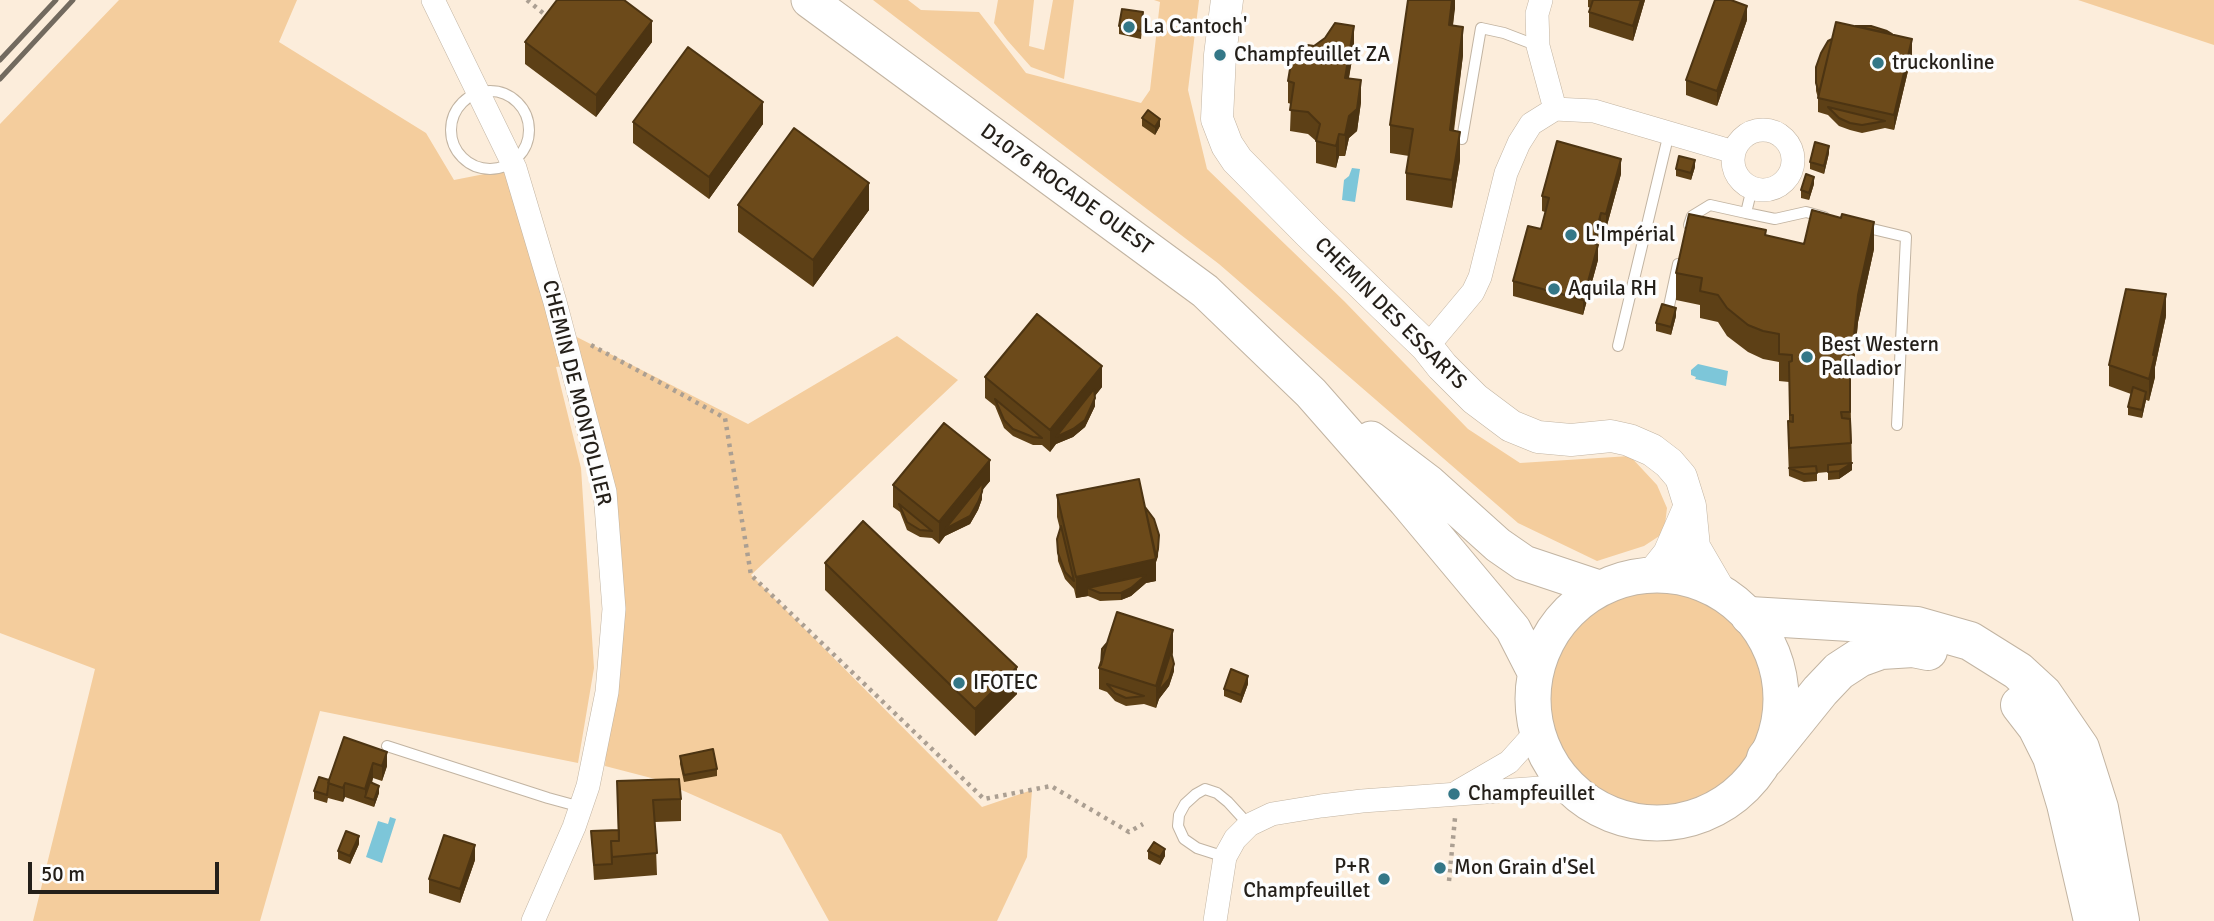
<!DOCTYPE html>
<meta charset="utf-8">
<style>
body{margin:0}
#map{position:relative;width:2214px;height:921px;overflow:hidden;background:#fceddb;font-family:Signika,sans-serif}
canvas{display:block}
.scale{position:absolute;left:28px;top:862px;width:191px;height:32px;box-sizing:border-box;border:4px solid #241f19;border-top:0;padding-left:9px;font-size:21px;line-height:24px;white-space:nowrap;color:#241f19;-webkit-text-stroke:5px #fdfdfd;paint-order:stroke}
</style>
<div id="map">
<canvas width="2214" height="921"></canvas>
<div class="scale">50 m</div>
</div>
<script>
const context = document.querySelector('canvas').getContext('2d');
context.lineJoin = 'round';
function fill(path, color) {
  context.fillStyle = color;
  context.fill(path, 'evenodd');
}
function shape(rows) {
  const path = new Path2D();
  for (const r of rows) {
    if (r.length === 3) {
      path.moveTo(r[0] + r[2], r[1]);
      path.arc(r[0], r[1], r[2], 0, 2 * Math.PI);
      continue;
    }
    path.moveTo(r[0], r[1]);
    for (let i = 2; i < r.length; i += 2) path.lineTo(r[i], r[i + 1]);
  }
  return path;
}
function stroke(path, color, width, dash) {
  context.strokeStyle = color;
  context.lineWidth = width;
  context.lineCap = dash ? 'butt' : 'round';
  context.setLineDash(dash || []);
  context.stroke(path);
}
function label(font, color, halo, rows, align = 'center') {
  context.font = font + ' Signika,sans-serif';
  context.lineWidth = 7;
  context.setLineDash([]);
  context.textBaseline = 'middle';
  context.strokeStyle = halo;
  context.fillStyle = color;
  for (const [text, x, y, turn = 0] of rows) {
    context.save();
    context.translate(x, y);
    context.rotate((+turn || 0) * Math.PI / 180);
    context.textAlign = isNaN(turn) ? turn : align;
    if (halo) context.strokeText(text, 0, 0);
    context.fillText(text, 0, 0);
    context.restore();
  }
}
const green = shape([
 [119,0,297,0,279,42,426,133,454,180,515,168,563,330,748,424,897,336,958,380,751,575,982,807,1032,790,1027,857,997,921,829,921,781,834,659,780,605,766,621,587,571,365,556,367,581,468,594,668,578,763,320,711,260,921,33,921,95,669,0,633,0,124],
 [873,0,908,0,921,10,979,12,1026,73,1141,103,1150,90,1160,2,1154,0,1199,0,1188,90,1207,169,1344,301,1468,429,1520,463,1630,456,1657,485,1667,508,1664,533,1644,546,1597,561,1518,523,1219,264],
 [998,0,1034,0,1029,46,1044,50,1053,0,1074,0,1064,79,1031,67,1007,40,994,23],
 [2078,0,2214,0,2214,45],
 [1659,701,109]
]);
const water = shape([
 [1352,168,1360,169,1355,202,1342,200,1344,180,1349,176],
 [1698,364,1728,371,1726,386,1695,379,1696,377,1691,375,1691,370],
 [390,817,396,819,382,863,366,857,378,821,388,824]
]);
const path = shape([
 [527,0,548,17],
 [591,345,725,418,751,575,984,799,1051,786,1129,832,1143,824],
 [1449,881,1455,818]
]);
const lane = shape([
 [490,130,39],
 [1462,139,1481,28,1504,33,1538,46],
 [1752,188,1746,213,1775,219,1806,212,1824,217],
 [1689,225,1692,216,1710,205,1746,213],
 [1860,226,1906,237,1897,425],
 [1669,306,1678,264],
 [1618,346,1669,133],
 [387,746,548,798,581,807],
 [1225,857,1197,848,1184,839,1178,826,1179,815,1185,804,1196,794,1205,789,1217,793,1228,802,1249,825]
]);
const street = shape([
 [433,0,515,168,555,302,605,492,614,609,607,692,588,786,574,827,533,921],
 [1555,109,1594,111,1734,152],
 [1763,160,30],
 [1427,347,1473,292,1480,277,1506,173,1519,143,1531,124,1555,109,1538,46,1537,14,1541,0],
 [1459,791,1509,762,1536,732],
 [1215,921,1225,857,1235,839,1249,825,1272,814,1321,806,1362,801,1568,786]
]);
const secondary = shape([
 [1227,0,1220,55,1217,119,1227,145,1237,160,1309,233,1427,347,1442,366,1475,399,1511,426,1538,437,1571,440,1611,436,1629,440,1652,450,1669,463,1681,477,1690,506,1694,547,1719,590],
 [1653,574,1669,554,1689,508]
]);
const primary = shape([
 [809,0,1205,291,1311,393,1406,501,1513,629,1535,672],
 [1371,439,1429,483,1498,545,1524,563,1599,588],
 [1657,699,124]
]);
const highway = shape([
 [1750,616,1917,626,1970,641,2018,671,2043,694,2080,748,2099,808,2120,921],
 [2020,705,2037,727,2052,757,2066,804,2093,921],
 [1766,758,1820,691,1839,671,1859,658,1881,650,1913,648,1928,651]
]);
const rail = shape([
 [0,60,56,0],
 [0,79,73,0]
]);
const wall = shape([
 [1455,0,1453,26,1463,55,1454,131,1460,160,1452,208,1406,200,1406,173,1409,156,1390,153,1390,125],
 [1588,0,1645,0,1633,41,1589,27,1589,12,1591,8,1588,7],
 [1143,19,1141,39,1119,34,1119,26],
 [1747,20,1717,106,1686,95,1686,80],
 [525,42,652,42,596,117,525,64],
 [1354,48,1349,78,1361,102,1357,131,1349,138,1345,156,1339,156,1336,168,1316,163,1316,141,1308,134,1290,131,1291,104,1288,103,1288,81],
 [1912,54,1894,130,1885,128,1862,133,1850,130,1839,126,1828,115,1818,112,1818,98,1816,91,1816,67],
 [1142,118,1160,126,1155,135,1142,126],
 [633,122,763,124,709,199,633,143],
 [1829,153,1824,174,1810,169,1810,162],
 [1695,167,1691,180,1676,176,1676,169],
 [1621,174,1606,229,1601,227,1596,245,1598,260,1583,315,1513,296,1513,281,1541,229,1545,212,1542,211,1542,196],
 [1814,184,1809,200,1801,198,1801,190],
 [738,205,869,210,813,287,738,232],
 [1766,235,1804,244,1874,249,1858,322,1853,374,1850,373,1852,470,1839,479,1828,480,1828,472,1817,473,1817,481,1804,482,1789,476,1788,449,1788,421,1789,422,1789,382,1779,381,1779,362,1763,359,1748,352,1727,336,1718,322,1700,318,1700,305,1676,300,1676,273],
 [1676,316,1671,335,1656,331,1656,323],
 [2166,316,2155,367,2155,377,2149,401,2146,400,2142,418,2128,415,2128,407,2131,394,2109,386,2109,365],
 [985,377,1102,387,1095,396,1095,406,1085,427,1073,437,1056,444,1050,452,1042,445,1033,445,1013,436,1004,428,995,406,985,398],
 [990,481,982,490,982,499,978,510,970,524,945,536,939,544,932,538,920,537,907,530,900,512,893,507,893,485],
 [1057,495,1145,507,1158,556,1156,562,1156,581,1146,583,1131,596,1121,600,1100,601,1088,596,1076,598,1074,589,1065,579,1058,561,1057,539,1060,529,1057,517],
 [825,563,1017,694,975,736,825,590],
 [1173,652,1172,656,1174,671,1169,686,1159,699,1156,708,1144,704,1126,706,1115,701,1107,692,1099,689,1099,668],
 [1248,684,1241,703,1224,696,1224,689],
 [344,737,387,766,382,781,373,778,372,783,379,793,374,807,345,797,343,802,328,798,327,803,314,799,314,791,329,780],
 [680,756,717,769,717,776,684,782,680,764],
 [617,781,681,799,681,821,655,822,657,875,594,880,591,831,618,830],
 [359,844,350,864,338,859,338,851],
 [1148,851,1165,856,1160,865,1148,859],
 [475,860,460,903,429,893,429,879]
]);
const shadedWall = shape([
 [1452,0,1455,0,1455,9,1449,53,1449,25],
 [1641,0,1645,0,1633,41,1633,26],
 [1747,6,1747,20,1717,106,1717,91],
 [652,21,652,42,596,117,596,95],
 [1354,26,1354,48,1345,99,1345,78],
 [1463,27,1463,55,1450,157,1450,130],
 [1912,39,1912,54,1894,130,1894,115],
 [1361,80,1361,102,1357,131,1349,138,1345,156,1345,135,1349,116],
 [763,102,763,124,709,199,709,177],
 [1160,119,1160,126,1155,135,1155,127],
 [1460,132,1460,160,1452,208,1452,180],
 [1339,134,1339,156,1336,168,1336,146],
 [1829,146,1829,153,1824,174,1824,166],
 [1621,159,1621,174,1606,229,1606,214],
 [1695,160,1695,167,1691,180,1691,173],
 [1814,177,1814,184,1809,200,1809,193],
 [869,183,869,210,813,287,813,260],
 [1601,213,1601,227,1593,258,1593,243],
 [1874,222,1874,249,1858,322,1853,374,1853,346,1858,295],
 [1598,245,1598,260,1583,315,1583,300],
 [2166,294,2166,316,2155,367,2155,377,2149,401,2149,379,2153,355],
 [1676,308,1676,316,1671,335,1671,327],
 [1102,366,1102,387,1065,433,1095,398,1095,406,1085,427,1073,437,1056,444,1050,452,1050,430],
 [2146,392,2146,400,2142,418,2142,410],
 [990,460,990,481,955,524,982,492,982,499,978,510,970,524,945,536,939,544,939,522],
 [1852,463,1852,470,1839,479,1839,471],
 [1159,535,1158,556,1156,562,1156,581,1146,583,1131,596,1121,600,1121,593,1088,588,1088,596,1076,598,1076,577],
 [1173,630,1173,652,1162,687,1174,664,1174,671,1169,686,1159,699,1156,708,1156,686],
 [1017,667,1017,694,975,736,975,709],
 [1248,676,1248,684,1241,703,1241,695],
 [387,752,387,766,382,781,382,766],
 [373,763,373,778,367,797,365,797,365,804,365,789],
 [345,783,345,797,343,802,343,788],
 [379,786,379,793,374,807,374,800],
 [359,836,359,844,350,864,350,856],
 [475,845,475,860,460,903,460,889],
 [1165,849,1165,856,1160,865,1160,857]
]);
const building = shape([
 [557,0,624,0,652,21,596,95,525,42,557,0],
 [1408,0,1452,0,1449,25,1463,27,1450,130,1460,132,1452,180,1406,173,1413,129,1390,125,1408,0],
 [1593,0,1641,0,1633,26,1589,12,1593,0],
 [1715,0,1731,0,1747,6,1717,91,1686,80,1715,0],
 [1122,9,1143,12,1141,31,1119,26,1122,9],
 [1836,22,1912,39,1894,115,1818,98,1836,22],
 [1335,23,1354,26,1345,78,1361,80,1357,109,1349,116,1345,135,1339,134,1336,146,1316,141,1320,124,1308,112,1290,110,1294,83,1288,81,1292,57,1299,58,1301,44,1314,46,1325,38,1335,23],
 [1856,26,1871,26,1887,31,1892,34,1856,26],
 [1832,39,1819,93,1816,83,1816,67,1821,53,1828,41,1832,39],
 [688,47,763,102,709,177,633,122,688,47],
 [1828,107,1885,121,1862,125,1850,123,1839,118,1828,107],
 [1148,110,1160,119,1155,127,1142,118,1148,110],
 [794,128,869,183,813,260,738,205,794,128],
 [1557,141,1621,159,1606,214,1601,213,1593,243,1598,245,1583,300,1513,281,1528,226,1541,229,1549,198,1542,196,1557,141],
 [1815,142,1829,146,1824,166,1810,162,1815,142],
 [1679,156,1695,160,1691,173,1676,169,1679,156],
 [1806,174,1814,177,1809,193,1801,190,1806,174],
 [1812,210,1841,218,1842,214,1874,222,1858,295,1853,346,1850,346,1850,412,1841,412,1842,418,1850,419,1851,443,1789,448,1788,421,1793,422,1793,415,1790,415,1789,362,1792,361,1792,355,1779,354,1779,334,1763,331,1748,325,1727,308,1718,295,1700,291,1702,278,1676,273,1689,214,1766,230,1765,235,1804,244,1812,210],
 [2126,289,2166,294,2153,355,2155,355,2149,379,2109,365,2126,289],
 [1662,304,1676,308,1671,327,1656,323,1662,304],
 [1037,314,1102,366,1050,430,985,377,1037,314],
 [2133,387,2146,392,2142,410,2128,407,2133,387],
 [1094,389,1095,398,1085,420,1073,429,1056,437,1094,389],
 [995,399,1042,438,1033,437,1013,429,1004,420,995,399],
 [944,423,990,460,939,522,893,485,944,423],
 [1852,463,1839,471,1828,472,1828,465,1852,463],
 [1816,466,1817,473,1804,474,1789,468,1816,466],
 [1139,479,1156,559,1076,577,1057,495,1139,479],
 [983,482,982,492,978,502,970,516,945,529,983,482],
 [899,504,932,531,920,530,907,522,899,504],
 [1145,507,1154,519,1159,535,1158,549,1156,556,1145,507],
 [863,521,1017,667,975,709,825,563,863,521],
 [1061,526,1074,581,1065,572,1058,553,1057,539,1061,526],
 [1146,575,1131,588,1121,593,1100,593,1088,588,1146,575],
 [1117,612,1173,630,1156,686,1099,668,1117,612],
 [1107,643,1101,665,1102,649,1107,643],
 [1171,652,1174,664,1169,679,1158,692,1171,652],
 [1231,669,1248,676,1241,695,1224,689,1231,669],
 [1107,684,1144,696,1126,698,1115,693,1107,684],
 [344,737,387,752,382,766,373,763,365,789,345,783,343,788,328,783,344,737],
 [713,749,717,769,684,775,680,756,713,749],
 [319,777,329,780,327,795,314,791,319,777],
 [679,779,681,799,653,800,657,853,612,857,611,841,619,841,617,781,679,779],
 [370,782,379,786,374,800,365,797,370,782],
 [619,830,619,841,611,841,612,864,594,865,591,831,619,830],
 [346,831,359,836,350,856,338,851,346,831],
 [444,835,475,845,460,889,429,879,444,835],
 [1154,842,1165,849,1160,857,1148,851,1154,842]
]);
const markers = [
 [1129,27,7,"#347787"],
 [1220,55,7,"#347787"],
 [1878,63,7,"#347787"],
 [1571,235,7,"#347787"],
 [1554,289,7,"#347787"],
 [1807,357,7,"#347787"],
 [959,683,7,"#347787"],
 [1454,794,7,"#347787"],
 [1440,868,7,"#347787"],
 [1384,879,7,"#347787"]
];
const poiNames = [
 ["La Cantoch'",1143,27],
 ["Champfeuillet ZA",1234,55],
 ["truckonline",1892,63],
 ["L'Impérial",1585,235],
 ["Aquila RH",1568,289],
 ["Best Western",1821,345],
 ["Palladior",1821,369],
 ["IFOTEC",973,683],
 ["Champfeuillet",1468,794],
 ["P+R",1370,867,"right"],
 ["Champfeuillet",1370,891,"right"],
 ["Mon Grain d'Sel",1454,868]
];
const streetNames = [
 ["D1076 ROCADE OUEST",1066,190,36],
 ["CHEMIN DES ESSARTS",1390,314,45],
 ["CHEMIN DE MONTOLLIER",576,393,76]
];
fill(green, '#f4cd9d');
fill(water, '#7dc6d9');
stroke(lane, '#c2b4a2', 12);
stroke(street, '#c2b4a2', 24);
stroke(secondary, '#c2b4a2', 33);
stroke(primary, '#c2b4a2', 37);
stroke(highway, '#c2b4a2', 40);
stroke(path, '#ab9f92', 4.5, [3.5, 5]);
stroke(lane, '#fff', 10);
stroke(street, '#fff', 23);
stroke(secondary, '#fff', 32);
stroke(primary, '#fff', 35);
stroke(highway, '#fff', 38);
stroke(rail, '#726a5f', 5);
fill(wall, '#5d4016');
fill(shadedWall, '#4c3412');
fill(building, '#6c4a1a');
stroke(building, '#4c3412', 2);
for (const [x, y, r, color] of markers) {
  const dot = new Path2D();
  dot.arc(x, y, r, 0, 2 * Math.PI);
  context.fillStyle = color;
  context.fill(dot);
  stroke(dot, '#fdfdfd', 2.5);
}
label('21px', '#241f19', '#fdfdfd', poiNames, 'left');
label('21px', '#241f19', '#fdfdfd', streetNames);
</script>
